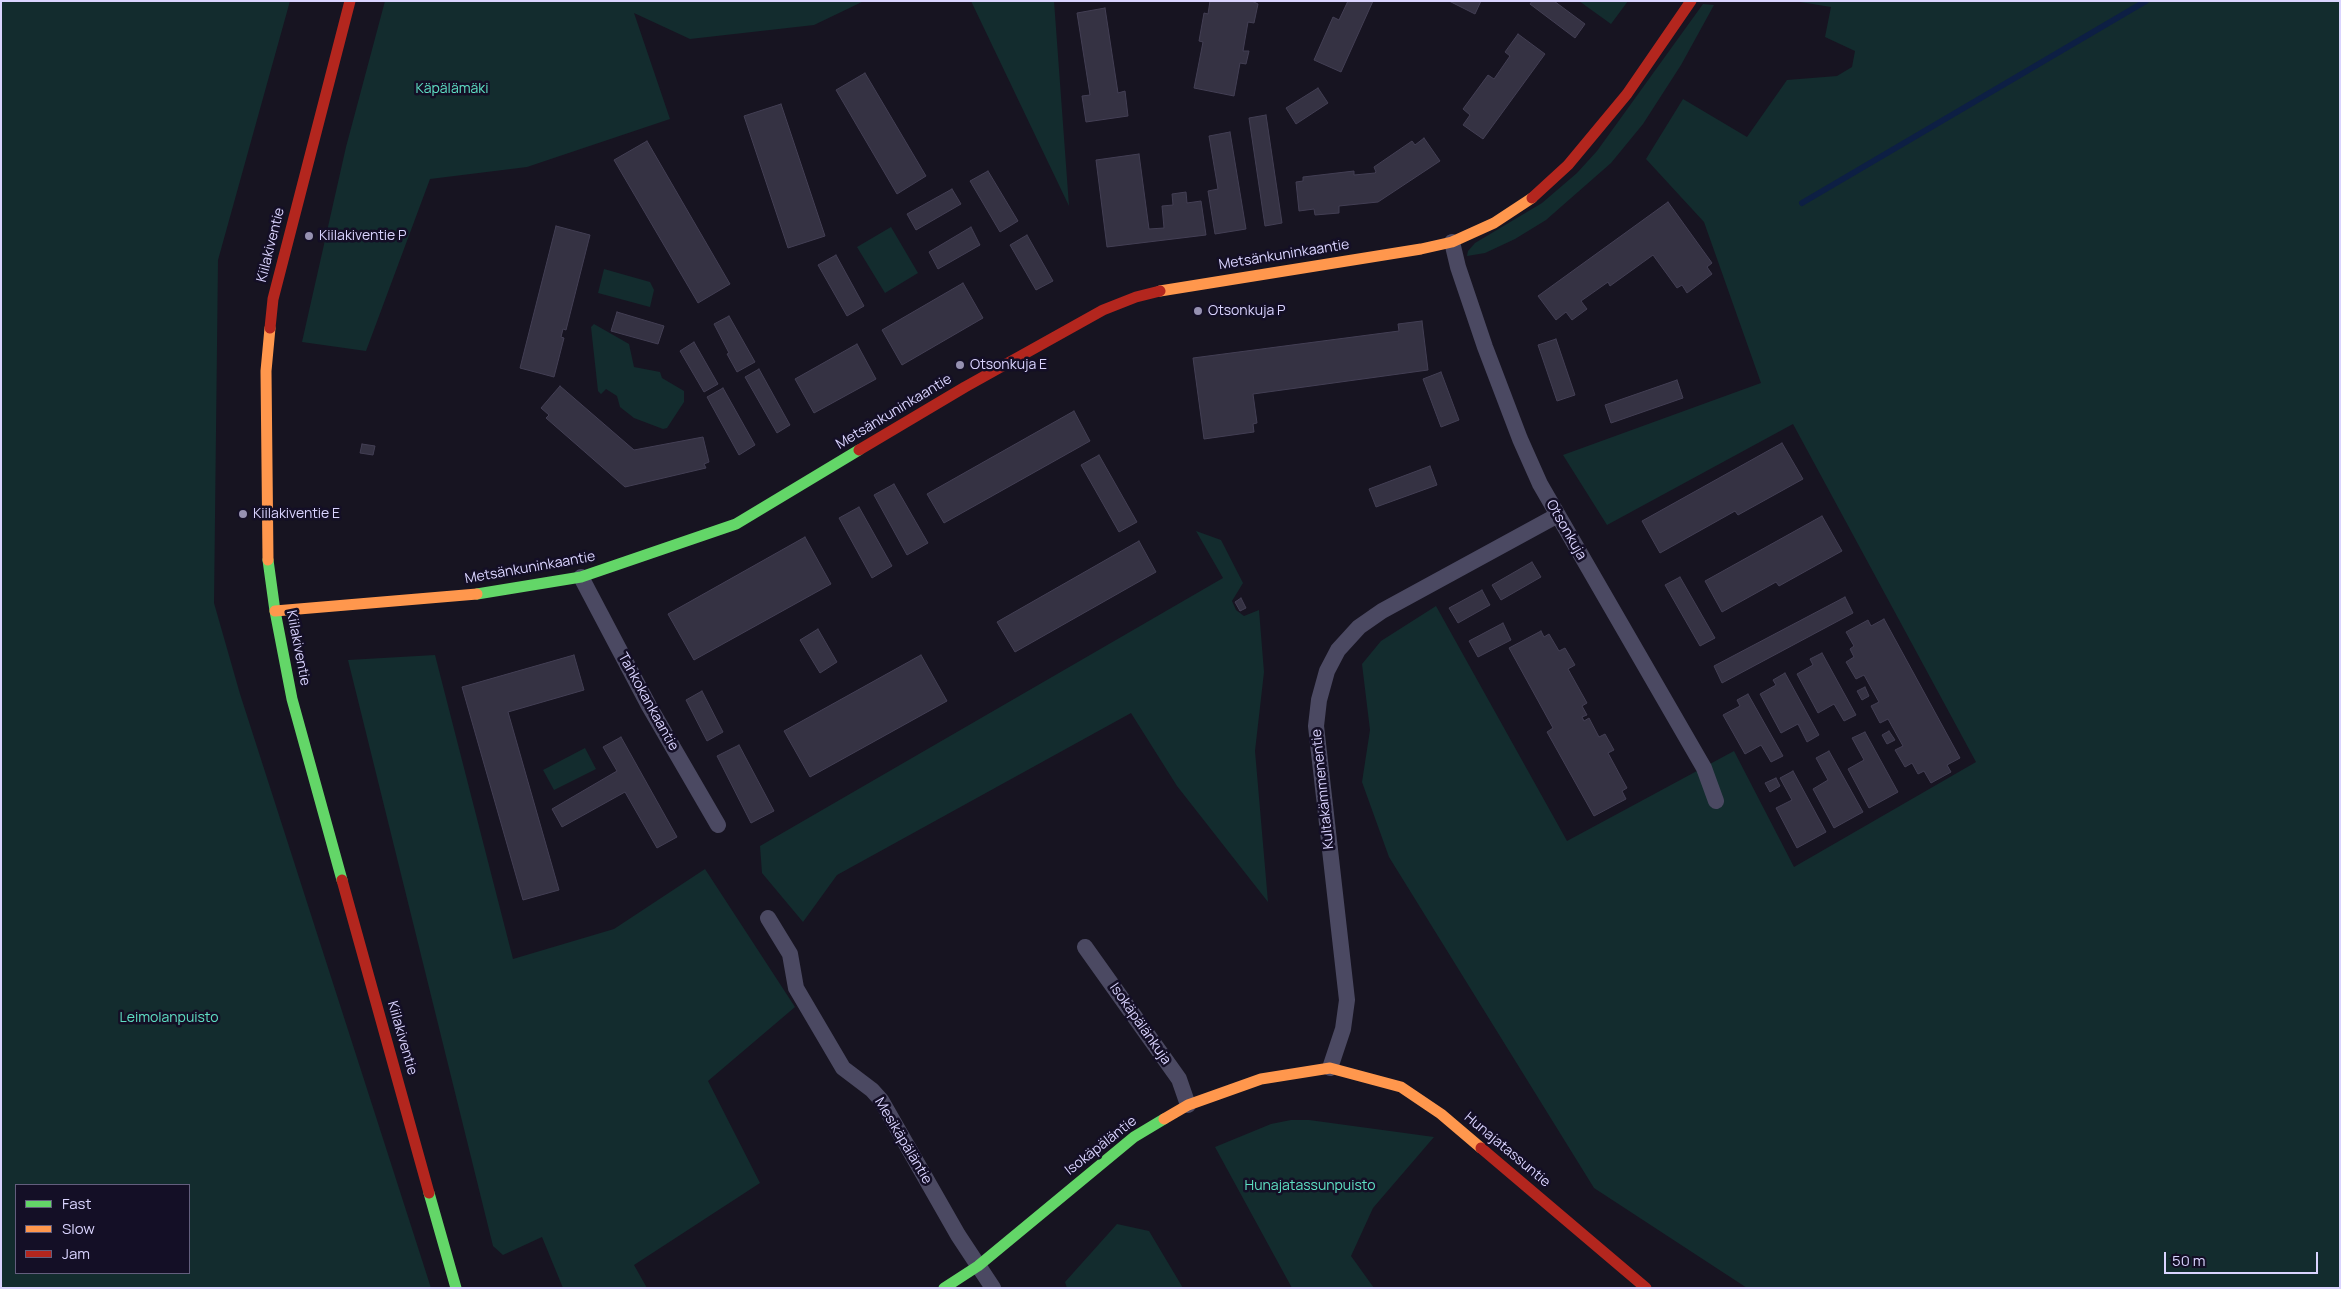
<!DOCTYPE html>
<meta charset="utf-8">
<style>
body{margin:0}
#map{position:relative;width:2341px;height:1289px;overflow:hidden;background:#171421;font-family:Manrope,sans-serif}
canvas{display:block}
.frame{position:absolute;inset:0;border:2px solid #dad4ff;pointer-events:none}
.legend{position:absolute;left:15px;top:1184px;width:175px;height:90px;box-sizing:border-box;background:#140f26;border:1px solid #635e7d;margin:0;padding:6px 9px;list-style:none;font-size:15px;color:#dad4ff}
.legend li{display:flex;align-items:center;gap:10px;height:25px}
.legend b{width:25px;border:1px solid #635e7d}
.scale{position:absolute;left:2164px;top:1252px;width:154px;height:22px;box-sizing:border-box;border:2px solid #dad4ff;border-top:0;padding-left:6px;font-size:15px;line-height:18px;white-space:nowrap;color:#dad4ff;-webkit-text-stroke:4px #140f26;paint-order:stroke}
</style>
<div id="map">
<canvas width="2341" height="1289"></canvas>
<div class="frame"></div>
<ul class="legend">
<li><b style="height:6px;background:#63d668"></b>Fast</li>
<li><b style="height:6px;background:#ff974d"></b>Slow</li>
<li><b style="height:6px;background:#b3261e"></b>Jam</li>
</ul>
<div class="scale">50 m</div>
</div>
<script>
const context = document.querySelector('canvas').getContext('2d');
context.lineJoin = 'round';
function fill(path, color) {
  context.fillStyle = color;
  context.fill(path, 'evenodd');
}
function shape(rows) {
  const path = new Path2D();
  for (const r of rows) {
    path.moveTo(r[0], r[1]);
    for (let i = 2; i < r.length; i += 2) path.lineTo(r[i], r[i + 1]);
  }
  return path;
}
function stroke(path, color, width, dash) {
  context.strokeStyle = color;
  context.lineWidth = width;
  context.lineCap = dash ? 'butt' : 'round';
  context.setLineDash(dash || []);
  context.stroke(path);
}
function label(font, color, halo, rows, align = 'center') {
  context.font = font + ' Manrope,sans-serif';
  context.lineWidth = 5;
  context.setLineDash([]);
  context.textBaseline = 'middle';
  context.strokeStyle = halo;
  context.fillStyle = color;
  for (const [text, x, y, turn = 0] of rows) {
    context.save();
    context.translate(x, y);
    context.rotate((+turn || 0) * Math.PI / 180);
    context.textAlign = isNaN(turn) ? turn : align;
    if (halo) context.strokeText(text, 0, 0);
    context.fillText(text, 0, 0);
    context.restore();
  }
}
const green = shape([
 [1,1,290,1,218,260,214,603,240,694,431,1288,1,1288],
 [16,1185,189,1185,189,1273,16,1273],
 [385,1,864,1,814,25,690,39,634,13,670,119,527,167,430,179,366,351,302,342,346,147],
 [971,1,1054,1,1069,206],
 [1579,1,1628,1,1611,24],
 [1794,1,2340,1,2340,1288,1747,1288,1594,1188,1389,857,1362,782,1370,730,1362,664,1381,641,1436,606,1567,841,1734,751,1794,867,1976,762,1793,424,1607,525,1563,455,1761,383,1704,222,1646,159,1683,99,1747,137,1787,80,1837,76,1852,67,1855,51,1825,37,1831,7],
 [1703,4,1714,5,1681,65,1643,124,1611,163,1546,220,1515,239,1485,253,1467,256,1468,251,1475,243,1542,203,1577,173,1597,151],
 [891,227,918,273,885,293,857,247],
 [604,269,650,282,654,290,650,307,598,293],
 [594,324,629,344,634,367,660,372,662,378,684,391,684,402,667,428,663,429,634,418,620,407,617,396,606,389,601,394,598,391,591,327],
 [1196,531,1221,540,1243,583,1232,601,1236,610,1244,616,1259,610,1264,672,1255,751,1268,902,1177,786,1131,713,837,875,803,922,762,873,760,846,1223,578],
 [435,655,513,959,614,929,705,869,795,1007,708,1081,760,1183,634,1265,647,1288,563,1288,542,1237,503,1255,493,1246,348,660],
 [585,748,596,769,554,790,543,770],
 [1291,1120,1309,1120,1434,1137,1373,1208,1351,1256,1374,1288,1292,1288,1215,1147,1271,1124],
 [1117,1224,1149,1231,1183,1288,1067,1288,1065,1282]
]);
const stream = shape([
 [1802,203,2146,1]
]);
const building = shape([
 [1210,1,1252,1,1258,4,1254,23,1248,22,1243,51,1249,51,1246,64,1240,63,1234,96,1194,88,1203,42,1199,41,1204,13,1208,14,1210,1],
 [1348,1,1373,1,1341,72,1314,60,1333,17,1339,20,1348,1],
 [1449,1,1481,1,1475,14,1449,1],
 [1532,1,1554,1,1585,24,1575,38,1530,4,1532,1],
 [1105,8,1118,93,1125,91,1128,116,1086,122,1082,96,1090,95,1077,13,1105,8],
 [1518,34,1545,54,1483,139,1463,125,1470,115,1463,109,1488,75,1494,79,1510,56,1505,52,1518,34],
 [865,73,926,176,897,194,836,90,865,73],
 [1318,88,1328,103,1296,124,1286,108,1318,88],
 [781,104,825,236,788,248,744,116,781,104],
 [1266,115,1282,223,1265,226,1249,118,1266,115],
 [1230,132,1246,229,1215,234,1208,191,1218,189,1209,136,1230,132],
 [1424,138,1440,161,1378,202,1339,206,1339,213,1315,215,1314,209,1299,211,1296,182,1303,181,1303,177,1354,171,1354,175,1375,173,1376,172,1374,167,1412,141,1415,145,1424,138],
 [647,141,730,284,698,303,614,160,647,141],
 [1139,154,1149,229,1164,228,1162,206,1173,205,1172,194,1186,192,1187,203,1201,201,1206,235,1107,247,1096,160,1139,154],
 [988,171,1018,221,1000,232,970,181,988,171],
 [952,189,961,204,916,230,907,214,952,189],
 [1668,202,1712,263,1707,267,1712,274,1687,293,1682,285,1677,288,1653,255,1610,286,1608,282,1581,301,1587,309,1572,320,1566,312,1556,320,1538,296,1668,202],
 [556,226,590,235,566,330,563,329,561,337,564,338,554,377,520,368,556,226],
 [971,227,980,245,938,269,929,252,971,227],
 [1027,235,1053,281,1036,290,1010,245,1027,235],
 [836,255,864,306,847,316,818,265,836,255],
 [963,283,983,318,902,365,882,330,963,283],
 [617,312,664,326,658,344,611,331,617,312],
 [729,316,755,362,737,372,727,354,729,353,714,324,729,316],
 [1422,321,1428,370,1253,394,1257,423,1253,424,1254,432,1204,439,1193,358,1399,331,1398,324,1422,321],
 [1556,339,1575,395,1557,401,1538,345,1556,339],
 [694,342,718,384,704,392,680,351,694,342],
 [857,344,876,379,814,413,795,379,857,344],
 [759,369,790,425,777,433,745,377,759,369],
 [1441,372,1459,420,1441,427,1423,379,1441,372],
 [1677,380,1683,398,1611,423,1605,405,1677,380],
 [560,386,634,450,703,437,709,462,704,464,706,468,625,487,546,418,549,415,541,408,560,386],
 [723,388,755,445,739,455,707,397,723,388],
 [1074,411,1090,441,944,523,927,494,1074,411],
 [1782,443,1803,479,1738,515,1735,511,1660,553,1642,521,1782,443],
 [362,444,375,446,373,455,360,453,362,444],
 [1099,455,1137,522,1119,532,1081,465,1099,455],
 [1430,466,1437,485,1376,507,1369,489,1430,466],
 [894,484,928,543,907,555,874,495,894,484],
 [859,507,892,566,872,578,839,518,859,507],
 [1822,516,1842,551,1779,586,1776,582,1722,612,1705,581,1822,516],
 [805,537,831,584,694,660,668,614,805,537],
 [1139,541,1156,572,1015,652,997,622,1139,541],
 [1532,562,1541,577,1501,600,1492,585,1532,562],
 [1680,577,1715,638,1700,646,1665,585,1680,577],
 [1482,590,1490,605,1458,623,1449,608,1482,590],
 [1845,597,1853,613,1722,683,1714,666,1845,597],
 [1241,598,1246,608,1240,611,1235,602,1241,598],
 [1884,619,1960,758,1947,765,1951,772,1931,783,1924,771,1918,774,1912,763,1905,767,1895,750,1903,746,1888,719,1880,723,1871,706,1879,702,1864,675,1856,679,1846,662,1854,657,1850,649,1854,646,1846,632,1868,620,1871,626,1884,619],
 [1503,623,1511,640,1478,657,1469,641,1503,623],
 [818,629,837,662,820,673,800,640,818,629],
 [1541,631,1544,637,1549,634,1559,651,1565,648,1575,665,1568,669,1587,703,1582,706,1587,715,1582,717,1584,721,1589,718,1599,737,1605,734,1614,750,1608,753,1627,788,1622,791,1626,799,1594,816,1547,732,1553,728,1509,648,1541,631],
 [1822,653,1856,715,1844,721,1834,704,1818,713,1797,674,1813,665,1810,659,1822,653],
 [574,655,584,690,508,712,559,890,523,900,462,687,574,655],
 [921,655,947,701,810,777,784,731,921,655],
 [1785,673,1819,735,1807,742,1798,724,1781,733,1760,694,1776,685,1773,680,1785,673],
 [1865,687,1869,696,1862,700,1857,691,1865,687],
 [702,691,723,732,707,741,686,700,702,691],
 [1748,694,1783,756,1771,762,1761,745,1745,754,1723,715,1740,706,1737,700,1748,694],
 [1889,731,1895,740,1887,744,1882,735,1889,731],
 [1865,732,1898,792,1869,808,1848,769,1864,760,1852,738,1865,732],
 [621,737,677,837,657,848,625,792,562,827,552,809,617,771,603,747,621,737],
 [739,745,774,811,751,823,717,756,739,745],
 [1829,751,1863,812,1834,828,1813,789,1828,780,1816,758,1829,751],
 [1793,771,1826,832,1797,848,1776,808,1792,800,1780,778,1793,771],
 [1776,778,1780,786,1770,792,1765,783,1776,778]
]);
const street = shape([
 [1452,242,1458,267,1485,347,1520,439,1540,484,1704,768,1716,801],
 [581,577,649,706,718,825],
 [768,918,790,954,796,988,843,1068,872,1090,881,1100,958,1235,993,1288],
 [1085,947,1179,1079,1188,1105],
 [1330,1068,1343,1029,1347,1000,1316,726,1319,700,1327,671,1338,650,1359,627,1382,611,1558,515]
]);
const fast = shape([
 [268,560,275,611,292,699,342,880],
 [477,594,581,577,736,524,859,450],
 [429,1193,456,1288],
 [944,1288,978,1266,1134,1137,1164,1119]
]);
const slow = shape([
 [1160,291,1421,249,1452,242,1494,223,1532,198],
 [268,560,266,371,270,328],
 [275,611,477,594],
 [1164,1119,1188,1105,1261,1079,1330,1068,1401,1087,1441,1114,1481,1148]
]);
const jam = shape([
 [1532,198,1568,165,1627,94,1691,1],
 [270,328,273,299,350,1],
 [859,450,965,387,1103,310,1136,297,1160,291],
 [342,880,429,1193],
 [1481,1148,1646,1288]
]);
const markers = [
 [309,236,5,"#9691b1"],
 [1198,311,5,"#9691b1"],
 [960,365,5,"#9691b1"],
 [243,514,5,"#9691b1"]
];
const parkNames = [
 ["Käpälämäki",452,89],
 ["Leimolanpuisto",169,1018],
 ["Hunajatassunpuisto",1310,1186]
];
const poiNames = [
 ["Kiilakiventie P",319,236],
 ["Otsonkuja P",1208,311],
 ["Otsonkuja E",970,365],
 ["Kiilakiventie E",253,514]
];
const streetNames = [
 ["Kiilakiventie",271,245,-76],
 ["Metsänkuninkaantie",1284,255,-9],
 ["Metsänkuninkaantie",894,412,-31],
 ["Otsonkuja",1566,530,60],
 ["Metsänkuninkaantie",530,568,-10],
 ["Kiilakiventie",298,648,79],
 ["Tahkokankaantie",648,702,61],
 ["Kultakämmenentie",1323,789,-96],
 ["Isokäpälänkuja",1140,1024,55],
 ["Kiilakiventie",402,1038,74],
 ["Mesikäpäläntie",903,1141,59],
 ["Isokäpäläntie",1101,1146,-38],
 ["Hunajatassuntie",1507,1150,40]
];
fill(green, '#132c2e');
stroke(stream, '#0d1f44', 6);
fill(building, '#353243');
stroke(building, '#433f54', 1);
stroke(street, '#4b4962', 16);
stroke(fast, '#63d668', 11);
stroke(slow, '#ff974d', 11);
stroke(jam, '#b3261e', 11);
for (const [x, y, r, color] of markers) {
  const dot = new Path2D();
  dot.arc(x, y, r, 0, 2 * Math.PI);
  context.fillStyle = color;
  context.fill(dot);
  stroke(dot, '#140f26', 2);
}
label('14px', '#5fe0c4', '#140f26', parkNames);
label('14px', '#dad4ff', '#140f26', poiNames, 'left');
label('14px', '#dad4ff', '#140f26', streetNames);
</script>
